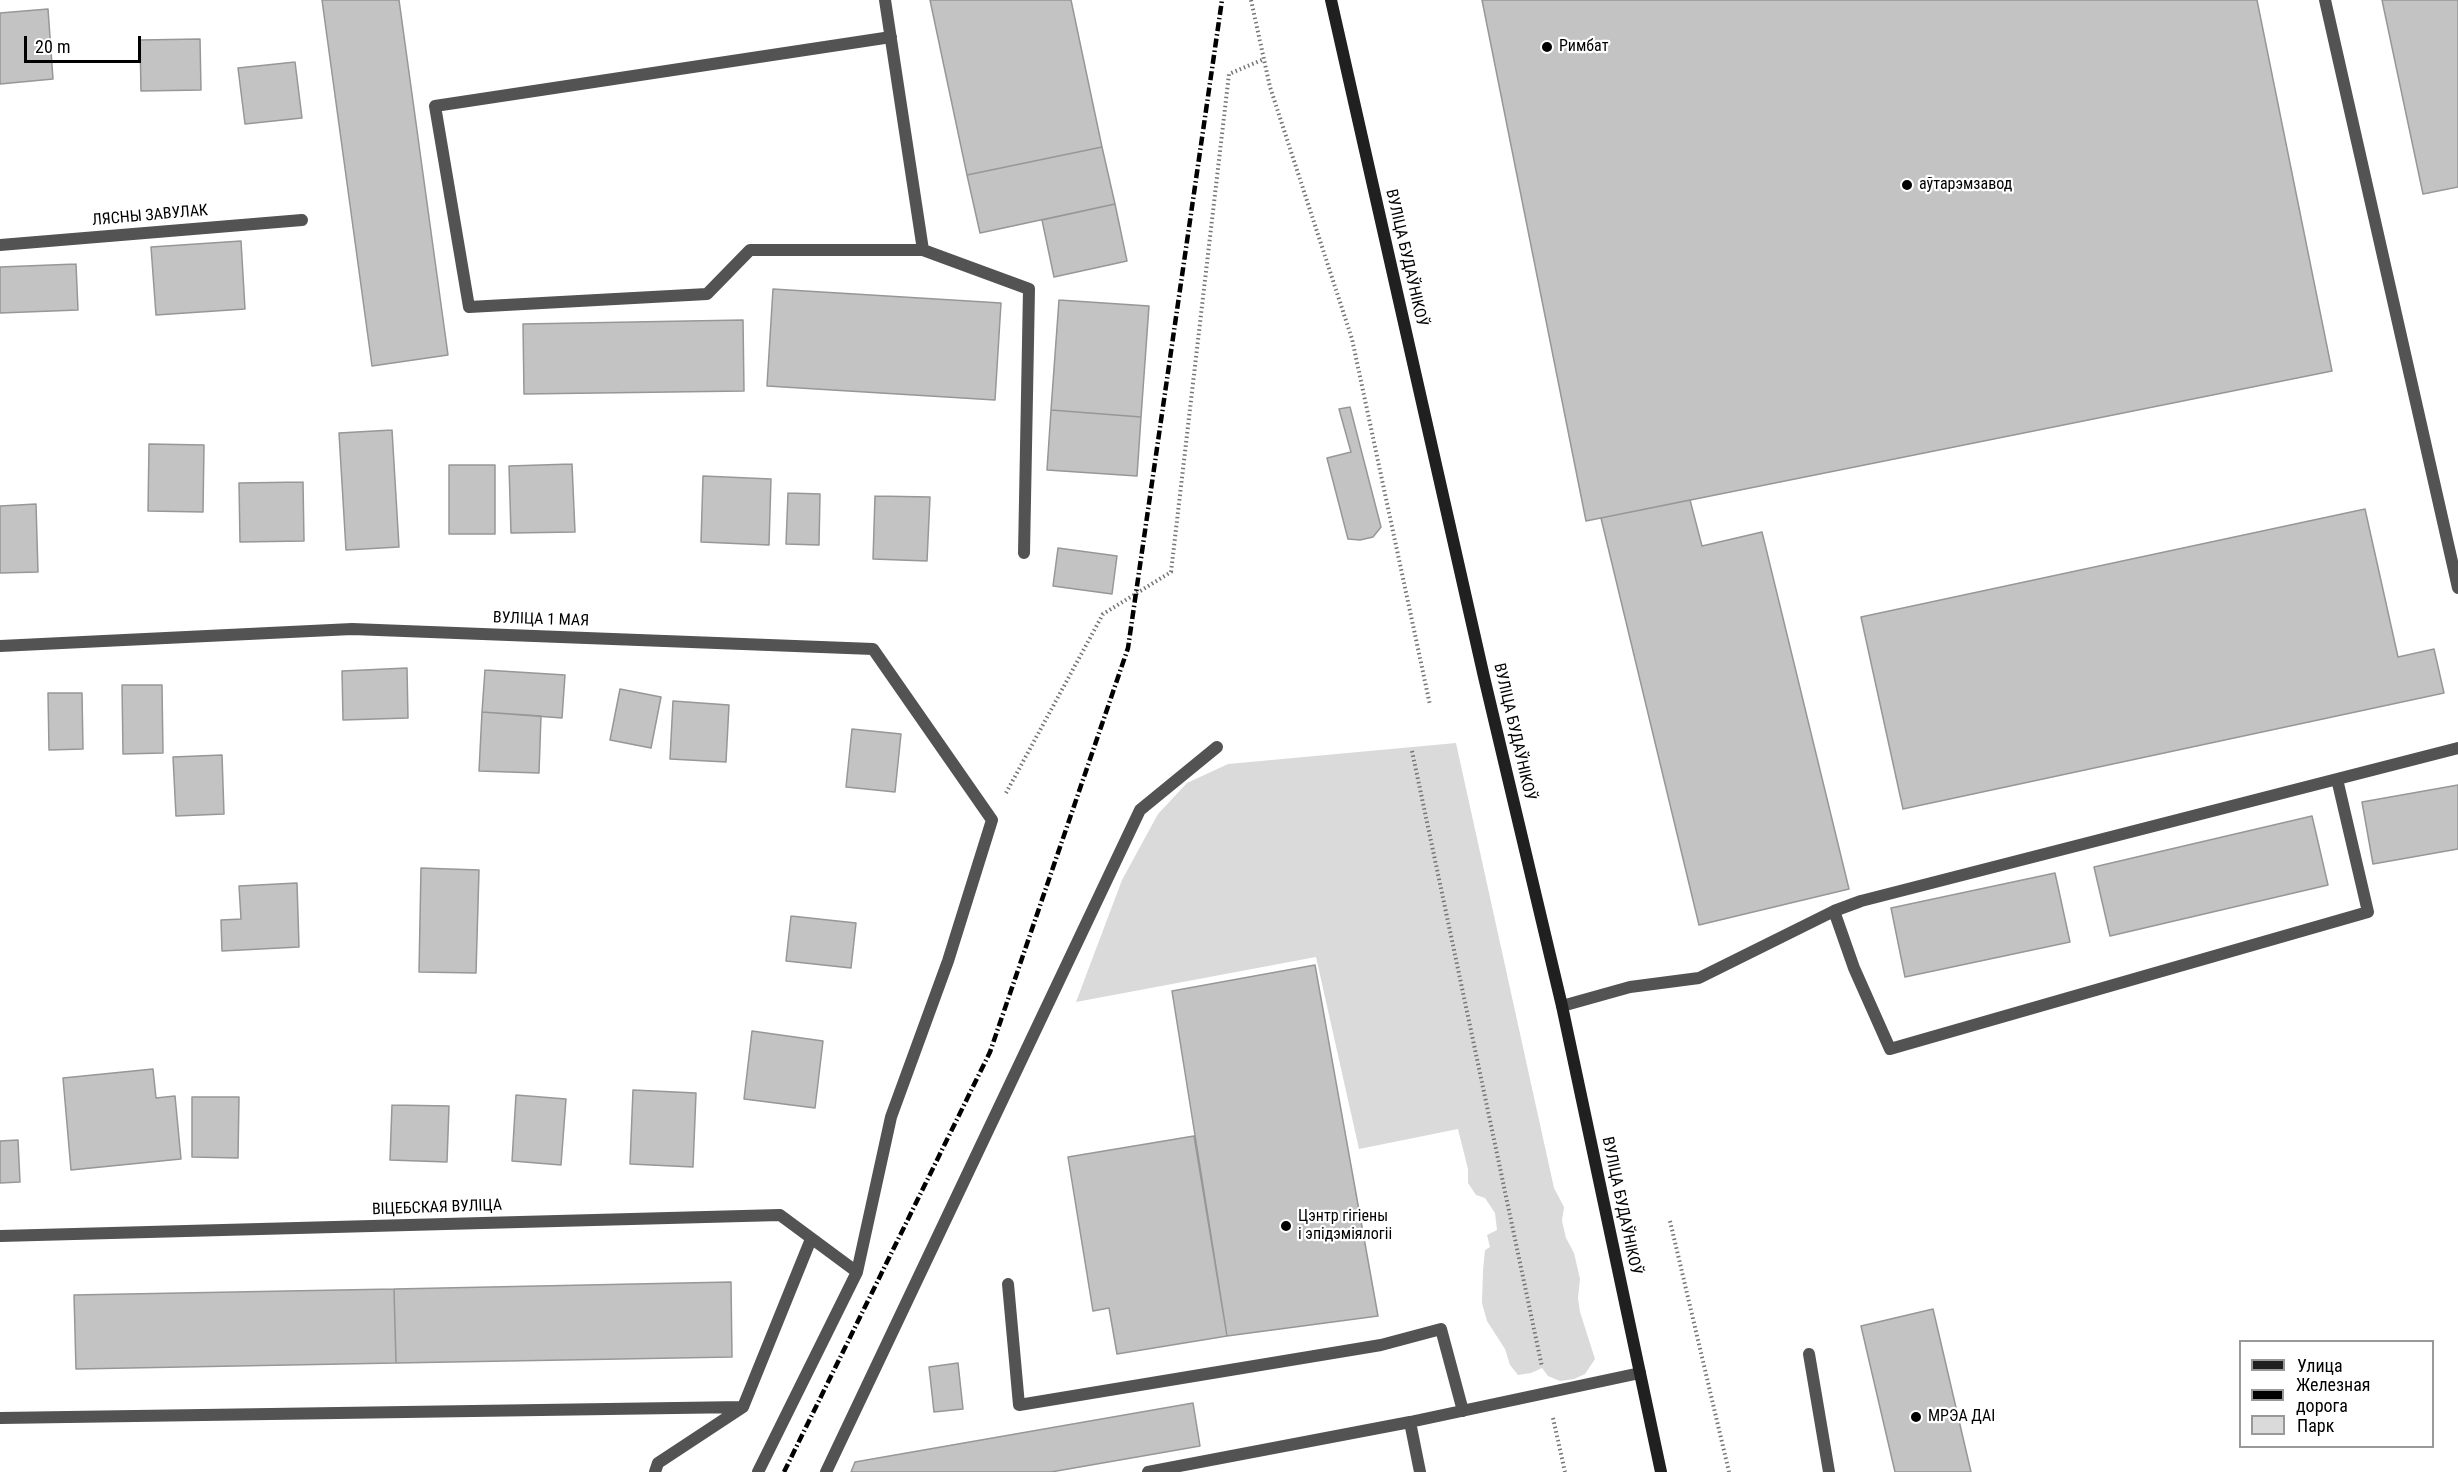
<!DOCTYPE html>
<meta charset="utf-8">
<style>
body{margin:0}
#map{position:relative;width:2458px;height:1472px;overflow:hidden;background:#fff;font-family:"Roboto Condensed",sans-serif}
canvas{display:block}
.legend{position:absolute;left:2239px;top:1340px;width:195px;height:108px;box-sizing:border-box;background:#fff;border:2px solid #999;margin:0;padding:8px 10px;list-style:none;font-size:18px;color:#000}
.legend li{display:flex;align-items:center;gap:12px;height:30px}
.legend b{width:30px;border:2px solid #999}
.scale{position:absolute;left:24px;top:36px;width:117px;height:27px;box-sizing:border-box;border:3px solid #000;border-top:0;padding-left:8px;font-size:18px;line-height:21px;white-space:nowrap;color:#000;-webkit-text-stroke:4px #fff;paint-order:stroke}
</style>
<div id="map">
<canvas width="2458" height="1472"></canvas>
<ul class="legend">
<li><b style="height:8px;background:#202020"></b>Улица</li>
<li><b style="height:8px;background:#000"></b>Железная дорога</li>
<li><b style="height:16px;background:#dadada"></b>Парк</li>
</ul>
<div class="scale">20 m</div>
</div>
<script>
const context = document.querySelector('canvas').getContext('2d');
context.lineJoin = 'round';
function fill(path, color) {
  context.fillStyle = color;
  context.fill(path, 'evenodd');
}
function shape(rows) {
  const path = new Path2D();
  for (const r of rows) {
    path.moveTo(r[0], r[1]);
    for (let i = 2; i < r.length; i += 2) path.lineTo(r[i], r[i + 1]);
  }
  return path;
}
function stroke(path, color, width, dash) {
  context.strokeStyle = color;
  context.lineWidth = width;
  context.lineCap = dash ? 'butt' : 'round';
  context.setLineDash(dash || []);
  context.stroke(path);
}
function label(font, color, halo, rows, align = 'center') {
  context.font = font + ' "Roboto Condensed",sans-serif';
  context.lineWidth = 4.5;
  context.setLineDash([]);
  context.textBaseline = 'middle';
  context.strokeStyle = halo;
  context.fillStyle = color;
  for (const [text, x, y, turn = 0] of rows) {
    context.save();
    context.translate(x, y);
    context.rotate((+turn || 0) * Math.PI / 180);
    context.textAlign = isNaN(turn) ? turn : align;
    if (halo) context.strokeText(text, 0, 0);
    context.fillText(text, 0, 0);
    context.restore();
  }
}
const green = shape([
 [1456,743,1554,1188,1564,1207,1562,1221,1566,1238,1574,1253,1580,1279,1578,1298,1580,1312,1595,1359,1585,1374,1574,1379,1560,1381,1548,1376,1542,1368,1531,1373,1518,1375,1510,1365,1505,1349,1487,1321,1482,1303,1483,1270,1485,1250,1490,1247,1487,1235,1497,1230,1495,1213,1485,1198,1476,1195,1468,1183,1468,1169,1458,1129,1359,1149,1316,957,1076,1002,1122,880,1158,814,1187,783,1228,764]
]);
const building = shape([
 [322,0,399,0,448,355,372,366,322,0],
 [930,0,1071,0,1102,147,967,175,930,0],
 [1482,0,2257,0,2332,371,1586,521,1482,0],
 [2382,0,2458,0,2458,187,2423,194,2382,0],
 [48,9,53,79,0,84,0,13,48,9],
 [200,39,201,90,141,91,140,40,200,39],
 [295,62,302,118,245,124,238,68,295,62],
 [1102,147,1115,204,980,233,967,175,1102,147],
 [1115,204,1127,261,1054,277,1042,220,1115,204],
 [241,241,245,309,156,315,151,247,241,241],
 [76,264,78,310,0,313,0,267,76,264],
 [773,289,1001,303,995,400,767,386,773,289],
 [1059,300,1149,306,1141,417,1051,410,1059,300],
 [743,320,744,391,524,394,523,324,743,320],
 [1350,407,1381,527,1373,537,1360,540,1348,539,1327,458,1351,452,1339,409,1350,407],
 [1051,410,1141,417,1137,476,1047,470,1051,410],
 [392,430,399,547,346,550,339,433,392,430],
 [149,444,204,445,203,512,148,511,149,444],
 [572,464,575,532,511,533,509,466,572,464],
 [449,465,495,465,495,534,449,534,449,465],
 [703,476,771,479,769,545,701,542,703,476],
 [303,482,304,541,240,542,239,483,303,482],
 [788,493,820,494,819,545,786,544,788,493],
 [875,496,930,497,927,561,873,559,875,496],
 [1690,500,1702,546,1762,532,1849,889,1699,925,1601,518,1690,500],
 [36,504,38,572,0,573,0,506,36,504],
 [2365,509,2398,657,2434,649,2444,693,1903,809,1861,617,2365,509],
 [1058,548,1117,556,1112,594,1053,586,1058,548],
 [407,668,408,718,343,720,342,671,407,668],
 [485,670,565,675,562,718,482,712,485,670],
 [122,685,162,685,163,753,123,754,122,685],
 [620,689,661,697,651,748,610,740,620,689],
 [48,693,82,693,83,749,49,750,48,693],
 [673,701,729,705,726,762,670,759,673,701],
 [482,712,541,716,539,773,479,771,482,712],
 [852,729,901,734,895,792,846,787,852,729],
 [222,755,224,814,176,816,173,757,222,755],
 [2458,785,2458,849,2373,864,2362,802,2458,785],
 [2312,816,2328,885,2110,936,2094,867,2312,816],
 [421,868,479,870,476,973,419,972,421,868],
 [2055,873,2070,942,1905,977,1891,908,2055,873],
 [297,883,299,947,222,951,221,920,241,919,239,886,297,883],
 [791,916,856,923,851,968,786,961,791,916],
 [1315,965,1378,1316,1227,1336,1172,991,1315,965],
 [752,1031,823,1041,815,1108,744,1099,752,1031],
 [153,1069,156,1098,175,1096,181,1159,71,1170,63,1078,153,1069],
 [633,1090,696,1093,693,1167,630,1164,633,1090],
 [516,1095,566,1099,561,1165,512,1161,516,1095],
 [192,1097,239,1097,238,1158,192,1157,192,1097],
 [392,1105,449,1106,447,1162,390,1160,392,1105],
 [1194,1136,1227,1336,1117,1354,1109,1308,1093,1311,1068,1157,1194,1136],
 [18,1140,20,1182,0,1183,0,1141,18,1140],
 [731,1282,732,1357,396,1363,394,1289,731,1282],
 [394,1289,396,1363,76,1369,74,1295,394,1289],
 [1933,1309,1971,1472,1895,1472,1861,1326,1933,1309],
 [958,1363,963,1409,934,1412,929,1367,958,1363],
 [1193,1403,1200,1446,1051,1472,851,1472,855,1462,1193,1403]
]);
const path = shape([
 [1251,0,1270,87,1352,339,1430,705],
 [1412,751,1542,1367],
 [1006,793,1103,614,1171,572,1229,74,1264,59],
 [1670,1221,1729,1472],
 [1553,1418,1565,1472]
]);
const service = shape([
 [885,0,923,250,1029,289,1024,553],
 [2325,0,2458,588],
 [891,37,435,106,469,307,707,294,750,250,923,250],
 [1834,911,1854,968,1890,1049,2368,912,2337,779],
 [1562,1006,1630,987,1699,978,1834,911,1861,901,2458,748],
 [1008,1284,1019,1405,1381,1345,1441,1329,1463,1411],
 [1809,1354,1829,1472],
 [0,1418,743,1407],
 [655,1472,658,1463,743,1407,811,1239],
 [826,1472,1140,810,1217,747],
 [1148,1472,1410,1422],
 [1420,1472,1410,1422,1640,1373]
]);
const minor = shape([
 [0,245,302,220],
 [0,646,352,629,873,649,992,820,948,961,891,1117,857,1272,758,1472],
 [0,1236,780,1215,857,1272]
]);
const secondary = shape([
 [1331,0,1484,677,1562,1006,1661,1472]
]);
const rail = shape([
 [784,1472,990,1052,1128,648,1222,0]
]);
const markers = [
 [1547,47,6,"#000"],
 [1907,185,6,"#000"],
 [1286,1226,6,"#000"],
 [1916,1417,6,"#000"]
];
const poiNames = [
 ["Римбат",1559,47],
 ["аўтарэмзавод",1919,185],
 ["Цэнтр гігіены",1298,1217],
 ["і эпідэміялогіі",1298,1235],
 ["МРЭА ДАІ",1928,1417]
];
const streetNames = [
 ["ЛЯСНЫ ЗАВУЛАК",150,216,-5],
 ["ВУЛІЦА БУДАЎНІКОЎ",1406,258,77],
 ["ВУЛІЦА 1 МАЯ",541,620,2],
 ["ВУЛІЦА БУДАЎНІКОЎ",1514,732,77],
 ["ВУЛІЦА БУДАЎНІКОЎ",1621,1206,78],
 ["ВІЦЕБСКАЯ ВУЛІЦА",437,1208,-2]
];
fill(green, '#dadada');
fill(building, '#c3c3c3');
stroke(building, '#979797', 1.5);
stroke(path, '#757575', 4, [1.5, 3]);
stroke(service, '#535353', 12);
stroke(minor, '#535353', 12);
stroke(secondary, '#202020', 12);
stroke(rail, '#000', 4.5, [9, 3, 1.5, 3]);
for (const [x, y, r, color] of markers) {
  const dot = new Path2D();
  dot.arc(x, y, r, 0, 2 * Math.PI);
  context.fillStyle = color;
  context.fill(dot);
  stroke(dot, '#fff', 2);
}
label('16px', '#000', '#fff', poiNames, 'left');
label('16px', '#000', '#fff', streetNames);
</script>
